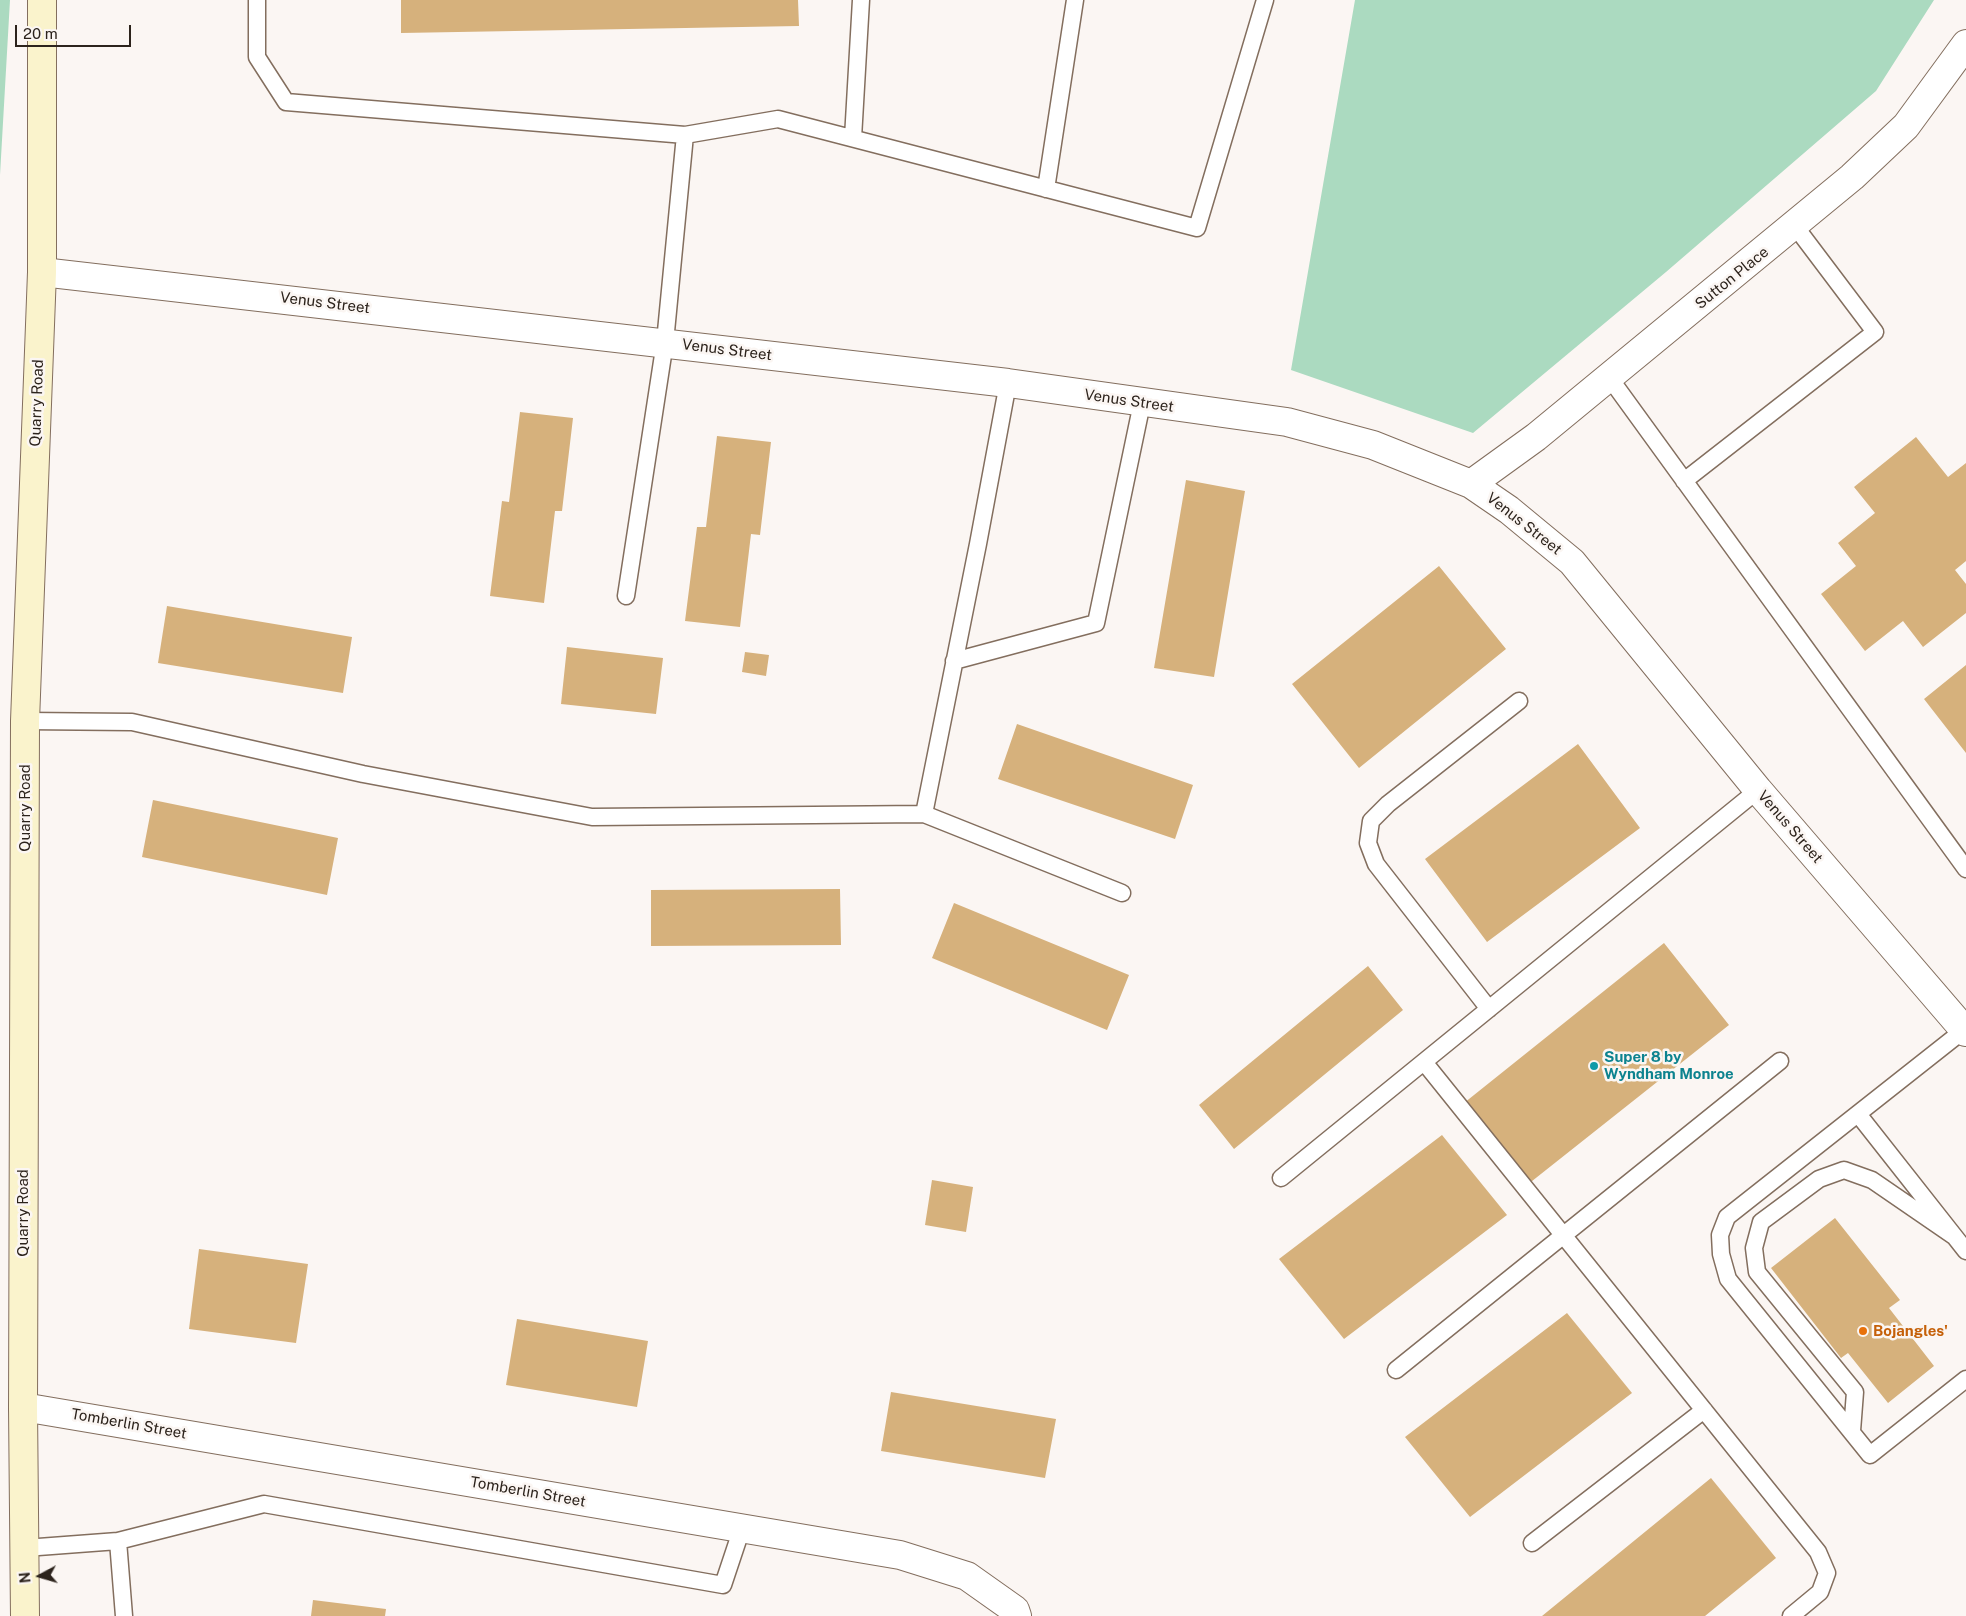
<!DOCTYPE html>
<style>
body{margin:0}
#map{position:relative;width:1966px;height:1616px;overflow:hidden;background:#fbf6f3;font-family:"Public Sans",sans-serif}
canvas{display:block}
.north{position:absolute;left:15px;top:1551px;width:50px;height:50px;-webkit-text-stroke:4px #fbf6f3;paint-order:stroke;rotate:264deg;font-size:14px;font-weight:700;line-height:20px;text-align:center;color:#2c231c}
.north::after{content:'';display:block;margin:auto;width:18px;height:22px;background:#2c231c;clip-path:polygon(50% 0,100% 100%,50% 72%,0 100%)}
.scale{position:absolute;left:15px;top:25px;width:116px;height:22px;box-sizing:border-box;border:2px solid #2c231c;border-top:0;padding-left:6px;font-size:15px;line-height:18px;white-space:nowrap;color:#2c231c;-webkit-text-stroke:4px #fbf6f3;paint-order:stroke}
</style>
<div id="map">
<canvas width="1966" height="1616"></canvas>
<div class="north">N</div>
<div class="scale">20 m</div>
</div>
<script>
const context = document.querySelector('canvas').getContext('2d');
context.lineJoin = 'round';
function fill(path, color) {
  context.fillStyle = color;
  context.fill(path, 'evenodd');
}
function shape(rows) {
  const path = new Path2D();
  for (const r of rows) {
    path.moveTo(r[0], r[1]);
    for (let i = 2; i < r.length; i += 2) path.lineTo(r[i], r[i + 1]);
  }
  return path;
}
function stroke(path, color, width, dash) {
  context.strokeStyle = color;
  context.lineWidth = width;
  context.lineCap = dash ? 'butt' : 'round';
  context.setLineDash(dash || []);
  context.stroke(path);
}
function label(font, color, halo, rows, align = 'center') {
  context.font = font + ' "Public Sans",sans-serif';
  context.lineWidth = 5;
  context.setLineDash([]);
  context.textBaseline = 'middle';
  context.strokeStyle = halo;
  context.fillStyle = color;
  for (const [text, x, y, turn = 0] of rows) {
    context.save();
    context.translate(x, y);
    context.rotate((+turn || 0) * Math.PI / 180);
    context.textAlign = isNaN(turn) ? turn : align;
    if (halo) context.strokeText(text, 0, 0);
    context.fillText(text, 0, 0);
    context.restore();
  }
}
const green = shape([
 [0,0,10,0,0,175],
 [1355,0,1934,0,1876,91,1666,272,1473,433,1291,370]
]);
const building = shape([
 [401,0,798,0,799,26,401,33],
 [520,412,573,418,562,511,555,511,544,603,490,596,502,501,509,502],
 [717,436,771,442,760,535,751,534,740,627,685,621,697,527,706,527],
 [1916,437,1948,477,1966,463,1966,561,1955,570,1966,584,1966,613,1923,647,1903,621,1865,651,1821,594,1856,566,1838,543,1875,513,1854,487],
 [1186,480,1245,491,1214,677,1154,668],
 [1439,566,1506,649,1359,768,1292,684],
 [167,606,352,637,343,693,158,663],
 [567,647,663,658,656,714,561,704],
 [745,652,769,655,766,676,742,672],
 [1966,665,1966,753,1924,699],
 [1017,724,1193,785,1175,839,998,779],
 [1578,744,1640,828,1487,942,1425,859],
 [153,800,338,838,327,895,142,857],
 [840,889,841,945,651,946,651,890],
 [954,903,1129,975,1107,1030,932,958],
 [1664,943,1729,1025,1522,1189,1459,1107],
 [1368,966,1403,1010,1234,1149,1199,1105],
 [1442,1135,1507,1215,1344,1339,1279,1259],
 [932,1180,973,1187,966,1232,925,1225],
 [1835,1218,1900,1300,1889,1308,1934,1366,1888,1403,1848,1353,1841,1358,1771,1268],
 [199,1249,308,1264,296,1343,189,1329],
 [1567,1313,1632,1393,1470,1517,1405,1437],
 [517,1319,648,1341,637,1407,506,1385],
 [891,1392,1056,1419,1045,1478,881,1451],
 [1711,1478,1776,1558,1705,1616,1542,1616],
 [313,1600,386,1609,385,1616,311,1616]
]);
const lane = shape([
 [257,0,257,57,286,102,685,135],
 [853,138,861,0],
 [1046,189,1075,0],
 [1609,377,1966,869],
 [1684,481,1875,332,1795,226],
 [626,596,665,342,685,135,778,119,1197,228,1265,0],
 [954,661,1096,623,1142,403],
 [25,721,132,722,363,774,592,817,924,814,1122,893],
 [924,814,978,544,1008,383],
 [1489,1009,1376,864,1368,843,1371,821,1388,804,1519,701],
 [1964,1030,1727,1217,1720,1235,1721,1254,1728,1279,1870,1455,1966,1379],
 [1424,1062,1818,1552,1827,1573,1820,1592,1791,1616],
 [1858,1114,1966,1251],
 [1281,1178,1758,790],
 [1396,1370,1780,1061],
 [1852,1431,1855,1392,1757,1272,1754,1248,1761,1222,1819,1179,1844,1170,1872,1180,1955,1237],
 [118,1541,264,1504,723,1585,742,1528],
 [1532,1543,1704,1410],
 [25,1548,118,1541,124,1616]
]);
const street = shape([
 [42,272,1008,383,1287,422,1373,445,1471,484,1509,510,1572,562,1758,790,1966,1032],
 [1471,484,1536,437,1852,177,1906,126,1966,44],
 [23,1407,900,1555,967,1576,1015,1610,1017,1616]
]);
const secondary = shape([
 [25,1616,23,1407,25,721,42,272,42,0]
]);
const markers = [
 [1594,1066,5,"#0f9aa8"],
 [1863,1331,5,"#e8710a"]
];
const streetNames = [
 ["Sutton Place",1732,278,-39],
 ["Venus Street",325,303,7],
 ["Venus Street",727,350,7],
 ["Venus Street",1129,401,8],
 ["Quarry Road",37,403,-88],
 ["Venus Street",1524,524,38],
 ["Quarry Road",25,808,-90],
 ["Venus Street",1790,827,49],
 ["Quarry Road",23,1213,-90],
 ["Tomberlin Street",129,1424,10],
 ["Tomberlin Street",528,1492,10]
];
const cultureNames = [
 ["Super 8 by",1604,1057],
 ["Wyndham Monroe",1604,1074]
];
const foodNames = [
 ["Bojangles'",1873,1331]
];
fill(green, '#abdac0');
fill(building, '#d6b17c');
stroke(lane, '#836e5e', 19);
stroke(street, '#836e5e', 30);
stroke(secondary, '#836e5e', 30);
stroke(lane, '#fff', 16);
stroke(street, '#fff', 28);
stroke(secondary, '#faf3cc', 28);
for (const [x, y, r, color] of markers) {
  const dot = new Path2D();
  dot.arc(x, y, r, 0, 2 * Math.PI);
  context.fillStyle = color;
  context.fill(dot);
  stroke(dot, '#fbf6f3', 2);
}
label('15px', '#2c231c', '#fbf6f3', streetNames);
label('bold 15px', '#0d838f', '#fbf6f3', cultureNames, 'left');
label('bold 15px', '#c56008', '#fbf6f3', foodNames, 'left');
</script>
